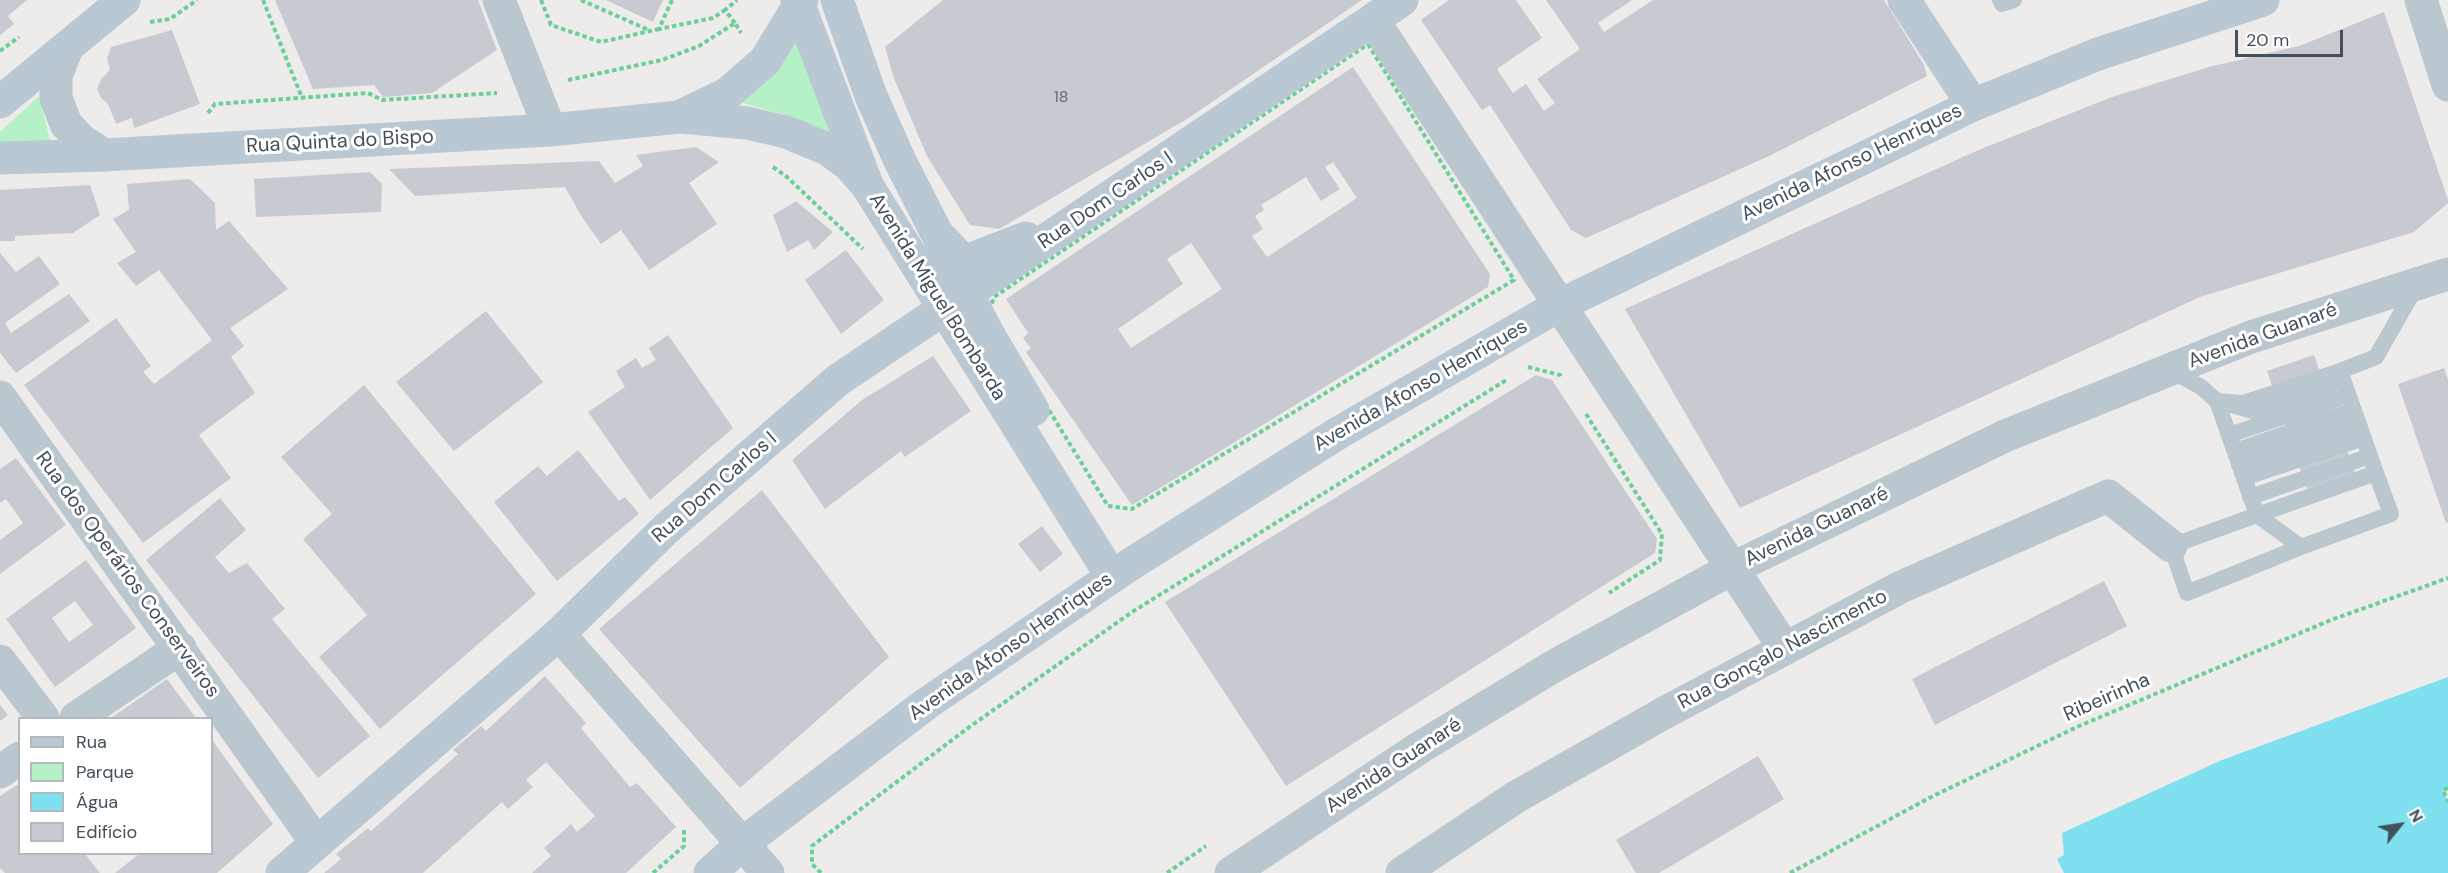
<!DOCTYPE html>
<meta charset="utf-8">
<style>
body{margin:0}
#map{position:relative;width:2448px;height:873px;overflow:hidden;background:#eeebeb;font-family:"DM Sans",sans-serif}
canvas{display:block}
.legend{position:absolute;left:18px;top:717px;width:195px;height:138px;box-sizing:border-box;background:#fff;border:2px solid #b4b9bd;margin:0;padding:8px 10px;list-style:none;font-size:18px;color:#435059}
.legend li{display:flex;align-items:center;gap:12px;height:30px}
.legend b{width:30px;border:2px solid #b4b9bd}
.north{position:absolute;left:2370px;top:795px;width:60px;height:60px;-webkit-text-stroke:4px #fff;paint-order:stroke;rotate:60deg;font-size:16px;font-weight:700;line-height:24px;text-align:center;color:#435059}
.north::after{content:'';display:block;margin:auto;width:21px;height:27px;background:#435059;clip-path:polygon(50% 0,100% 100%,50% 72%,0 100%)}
.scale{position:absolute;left:2235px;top:30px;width:108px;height:27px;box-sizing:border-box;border:3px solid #435059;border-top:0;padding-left:8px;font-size:18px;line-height:21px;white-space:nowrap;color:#435059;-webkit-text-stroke:4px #fff;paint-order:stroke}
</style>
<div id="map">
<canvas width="2448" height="873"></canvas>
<ul class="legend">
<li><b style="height:8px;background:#bac8d4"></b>Rua</li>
<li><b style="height:16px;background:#b5f0c7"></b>Parque</li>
<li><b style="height:16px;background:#7fe0f0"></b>Água</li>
<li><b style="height:16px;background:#c7cad1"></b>Edifício</li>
</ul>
<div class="north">N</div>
<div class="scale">20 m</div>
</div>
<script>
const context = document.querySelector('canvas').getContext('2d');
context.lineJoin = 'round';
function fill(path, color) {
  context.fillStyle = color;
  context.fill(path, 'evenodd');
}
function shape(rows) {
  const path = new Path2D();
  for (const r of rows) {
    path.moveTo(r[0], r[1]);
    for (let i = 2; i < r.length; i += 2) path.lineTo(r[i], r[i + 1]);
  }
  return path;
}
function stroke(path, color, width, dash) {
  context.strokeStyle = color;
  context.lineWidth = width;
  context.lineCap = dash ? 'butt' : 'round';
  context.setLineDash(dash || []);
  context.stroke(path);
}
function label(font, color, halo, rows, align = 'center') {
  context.font = font + ' "DM Sans",sans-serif';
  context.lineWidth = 6;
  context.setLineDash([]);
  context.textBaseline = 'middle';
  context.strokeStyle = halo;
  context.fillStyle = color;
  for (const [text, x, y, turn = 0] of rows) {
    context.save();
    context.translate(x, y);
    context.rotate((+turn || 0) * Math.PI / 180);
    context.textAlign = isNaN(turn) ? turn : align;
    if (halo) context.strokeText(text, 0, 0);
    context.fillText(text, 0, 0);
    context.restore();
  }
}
const green = shape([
 [795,39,832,137,786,115,742,103,776,73],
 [39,96,50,141,0,146,0,132]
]);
const water = shape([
 [2448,677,2448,788,2443,791,2448,802,2448,873,2064,873,2057,859,2064,855,2062,833,2222,760]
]);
const building = shape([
 [0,0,27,0,8,16,14,24,0,35],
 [275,0,478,0,497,50,432,93,383,97,374,85,313,89],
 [606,0,663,0,653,22],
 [943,0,1362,0,1187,119,999,229,970,225,927,156,893,76,885,47],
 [1449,0,1516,0,1542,38,1497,69,1513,93,1526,84,1544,111,1555,103,1537,79,1580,49,1546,0,1632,0,1598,23,1604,32,1653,0,1884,0,1924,65,1927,76,1767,157,1586,238,1571,230,1490,105,1482,110,1421,20],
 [2384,12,2448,200,2448,203,2414,232,2200,297,1740,508,1625,309,1981,149,2112,97,2209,67,2299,46],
 [172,30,200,104,134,128,132,118,116,124,108,104,101,98,97,89,101,79,110,70,107,58,111,47],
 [1353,67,1490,274,1488,287,1132,505,1026,352,1031,348,1023,338,1028,333,1006,299],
 [1333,162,1357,198,1267,257,1252,236,1263,229,1255,216,1264,210,1261,205,1306,177,1321,201,1340,189,1325,167],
 [1191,243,1222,289,1131,348,1118,329,1183,284,1167,259],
 [696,147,719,162,689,183,717,224,649,270,621,230,601,244,582,217,565,187,415,196,389,169,599,161,615,183,643,166,636,155],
 [370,172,382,184,381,212,256,217,254,179],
 [190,179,215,203,216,230,229,221,288,289,230,328,244,346,231,357,255,393,199,435,231,478,143,543,24,385,116,318,151,366,143,372,154,384,212,340,159,270,136,286,117,263,136,252,113,219,129,210,127,184],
 [90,185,100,215,73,233,15,236,15,241,0,241,0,190],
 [796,201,833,232,814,250,808,240,787,252,773,215],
 [846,250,884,300,841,334,805,280],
 [0,253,16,272,39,256,60,284,5,323,11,333,69,294,90,321,16,373,0,353],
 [486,311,543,382,454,451,396,382],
 [668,335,733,428,650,500,588,412,625,387,616,371,636,358,642,368,656,360,649,348],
 [2314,355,2355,473,2307,489,2267,371],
 [933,356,971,411,905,457,901,451,825,509,792,460,862,400],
 [2444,368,2448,380,2448,522,2446,523,2398,384],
 [1536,375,1552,380,1657,539,1655,553,1286,786,1165,602],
 [364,385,536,594,380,729,319,657,367,615,303,539,332,514,281,457],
 [578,450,619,501,625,497,639,514,557,581,494,502,538,466,547,476],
 [16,458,66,525,0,574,0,540,23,523,6,499,0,503,0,469],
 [762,490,889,657,740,788,599,629],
 [220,498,246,530,215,557,229,573,247,563,285,609,272,619,370,736,318,778,146,560],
 [1042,526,1063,554,1040,572,1018,544],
 [86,560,136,628,55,687,6,619],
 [75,601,93,625,69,642,52,618],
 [2104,581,2127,626,1935,725,1912,679],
 [545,676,586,723,581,728,630,787,637,783,676,827,626,873,532,873,551,856,544,848,571,824,577,832,595,816,546,762,526,780,533,787,508,809,502,802,423,873,324,873,341,859,336,854,368,828,371,831,458,754,453,750,481,726,486,731],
 [167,679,196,718,111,718],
 [0,705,8,715,0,721],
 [212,740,273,824,217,873,115,873,139,854,212,854],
 [1758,756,1784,799,1659,873,1636,873,1616,840],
 [20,783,20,854,85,854,100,873,5,873,0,868,0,796]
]);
const path = shape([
 [263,0,302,98],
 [541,0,551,25,601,42,659,29],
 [581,0,651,31],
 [672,0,659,29,713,18,725,10],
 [150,22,170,19,197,0],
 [735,23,725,10,737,0],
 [1368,44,1514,280,1132,509,1108,506,999,329,990,309,994,297,1368,44],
 [0,51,19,37],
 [568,80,662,60,699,46,735,23,741,33],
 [208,113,215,104,368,93,382,100,497,93],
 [773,167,787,177,863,249],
 [1528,367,1560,375,1562,378],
 [1586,414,1662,534,1660,560,1609,593],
 [2448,788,2443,790,2448,802],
 [653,873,684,846,684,830],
 [821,873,812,864,812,846,968,728,1132,612,1508,379],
 [1167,873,1206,846],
 [1790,873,1933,796,2079,726,2331,620,2448,578]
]);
const lane = shape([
 [2000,0,2002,4,2014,0],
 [2170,370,2201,387,2217,401,2243,403,2340,371,2376,357,2416,287],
 [2217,401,2257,515,2376,473,2340,371],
 [2232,405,2256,412,2330,386],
 [2229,435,2348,395],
 [2235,451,2354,410],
 [2239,465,2358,424],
 [2244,478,2364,438],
 [2250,497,2370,456],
 [2301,547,2187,593,2171,546,2257,515,2301,547,2391,514,2376,473]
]);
const street = shape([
 [499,0,550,130],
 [2421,0,2448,85],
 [1373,20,1785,649],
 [67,48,56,76,56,98,66,124,82,141,104,155],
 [0,397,316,842],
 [559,634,768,873],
 [0,661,43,718],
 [76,718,180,648],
 [0,772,20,758],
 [1231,873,1419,748,1554,666,1733,568,2005,436,2251,337,2448,274],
 [1402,873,1516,797,1664,713,1901,587,2108,496,2171,546]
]);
const secondary = shape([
 [797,0,868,187,1112,577],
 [837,0,871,96,900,161,986,330,1033,410],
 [1904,0,1973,105],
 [0,102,124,0],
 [681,117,747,123,786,132,827,149,849,165,862,180],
 [0,158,104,155,550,130,679,117,727,94,765,61,802,0],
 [942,239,964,262,1026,238],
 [282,873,559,634,667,528,838,380,1402,0],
 [710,873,742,844,926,704,1128,566,1340,432,1558,306,1973,105,2098,54,2263,0]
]);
const numberNames = [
 ["18",1061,98]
];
const streetNames = [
 ["Rua Quinta do Bispo",340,142,-3],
 ["Avenida Afonso Henriques",1852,163,-26],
 ["Rua Dom Carlos I",1106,201,-34],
 ["Avenida Miguel Bombarda",937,297,58],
 ["Avenida Guanaré",2263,336,-20],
 ["Avenida Afonso Henriques",1421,386,-30],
 ["Rua Dom Carlos I",715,488,-41],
 ["Avenida Guanaré",1817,527,-26],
 ["Rua dos Operários Conserveiros",127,575,54],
 ["Avenida Afonso Henriques",1011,647,-35],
 ["Rua Gonçalo Nascimento",1783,650,-28],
 ["Ribeirinha",2107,698,-24],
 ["Avenida Guanaré",1394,766,-33]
];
fill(green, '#b5f0c7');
fill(water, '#7fe0f0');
fill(building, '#c7cad1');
stroke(path, '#6bcf97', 4, [4.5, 3]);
stroke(lane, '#bbc7cf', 16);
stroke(street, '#bbc7cf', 33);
stroke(secondary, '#bac8d4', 33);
label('16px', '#646e77', null, numberNames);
label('20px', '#435059', '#fff', streetNames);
</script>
